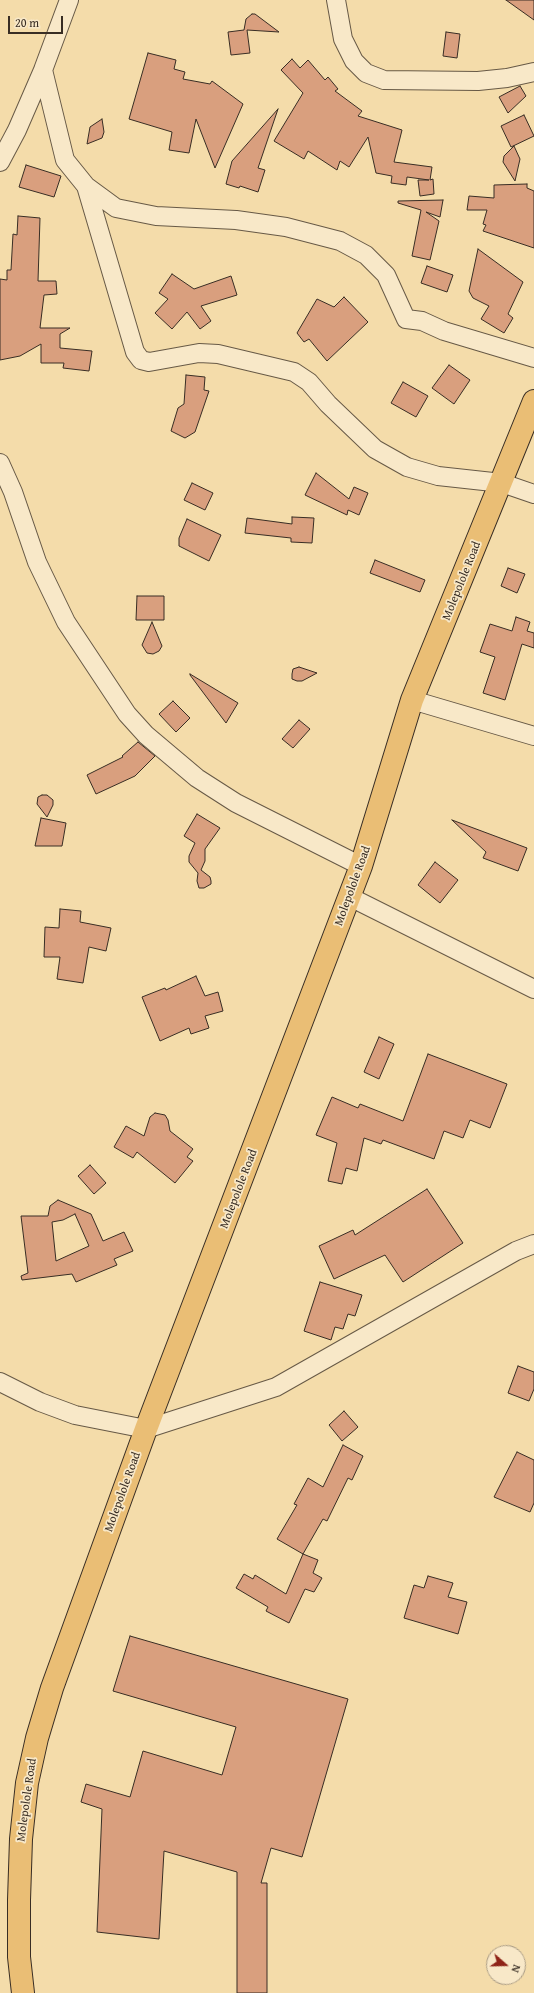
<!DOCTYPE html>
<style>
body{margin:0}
#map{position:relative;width:534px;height:1993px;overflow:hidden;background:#f4dcaa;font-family:"Gentium Book Plus",serif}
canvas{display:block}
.north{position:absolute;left:486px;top:1945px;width:40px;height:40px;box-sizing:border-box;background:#f8e8c8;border:1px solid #ab9d86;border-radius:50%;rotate:110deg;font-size:11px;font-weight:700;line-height:16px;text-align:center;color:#382d24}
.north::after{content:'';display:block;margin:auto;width:14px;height:18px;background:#8f2418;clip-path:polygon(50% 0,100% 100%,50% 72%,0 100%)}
.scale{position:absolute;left:8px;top:16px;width:55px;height:18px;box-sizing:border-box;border:2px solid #382d24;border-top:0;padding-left:5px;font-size:12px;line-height:14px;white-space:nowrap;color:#382d24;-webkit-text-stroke:3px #f8e8c8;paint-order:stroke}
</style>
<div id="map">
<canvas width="534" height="1993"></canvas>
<div class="north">N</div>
<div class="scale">20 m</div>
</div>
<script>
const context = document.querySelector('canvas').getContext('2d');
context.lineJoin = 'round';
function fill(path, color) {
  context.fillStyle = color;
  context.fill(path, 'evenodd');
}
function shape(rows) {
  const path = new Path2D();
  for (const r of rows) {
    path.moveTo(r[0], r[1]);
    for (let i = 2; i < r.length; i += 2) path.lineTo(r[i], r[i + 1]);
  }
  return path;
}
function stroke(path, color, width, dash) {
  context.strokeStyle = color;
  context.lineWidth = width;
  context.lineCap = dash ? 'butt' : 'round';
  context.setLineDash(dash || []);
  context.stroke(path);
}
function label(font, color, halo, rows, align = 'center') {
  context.font = font + ' "Gentium Book Plus",serif';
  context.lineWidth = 3.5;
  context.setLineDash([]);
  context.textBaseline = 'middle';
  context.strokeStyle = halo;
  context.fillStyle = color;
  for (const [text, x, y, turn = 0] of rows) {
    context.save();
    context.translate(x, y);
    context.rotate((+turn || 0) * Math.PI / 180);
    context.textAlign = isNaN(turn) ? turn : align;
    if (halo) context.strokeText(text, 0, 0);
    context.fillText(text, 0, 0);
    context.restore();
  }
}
const building = shape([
 [506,0,534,0,534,20,506,0],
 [252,14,255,14,279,32,247,30,250,53,231,55,228,32,244,30,246,19,252,14],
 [446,32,460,34,457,58,443,56,446,32],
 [148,53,176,60,174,69,185,72,183,79,210,84,212,81,243,104,215,168,196,119,189,153,169,150,172,132,129,119,148,53],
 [292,59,300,68,308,60,325,80,328,77,338,89,335,91,362,111,358,116,402,130,394,162,432,167,430,180,433,179,434,194,420,196,418,180,429,180,407,177,406,185,391,183,392,176,376,173,368,137,349,167,340,161,337,170,308,151,304,159,274,141,303,93,281,70,292,59],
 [520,86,526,96,508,113,499,97,520,86],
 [278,109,258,168,265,170,258,192,240,186,239,188,226,184,232,161,278,109],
 [524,115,534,136,511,147,501,126,524,115],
 [102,119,104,132,102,138,87,144,90,127,102,119],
 [514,146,520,159,515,181,503,162,504,156,514,146],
 [26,165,61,176,54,197,19,187,26,165],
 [527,184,527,188,534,191,534,248,483,231,486,225,483,224,487,210,467,210,469,196,494,198,494,185,527,184],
 [443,200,440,217,426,212,439,221,430,260,412,256,421,210,398,203,398,201,443,200],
 [18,216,40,218,38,281,56,281,57,294,44,295,40,328,70,328,60,334,60,348,92,351,89,371,63,368,64,363,41,363,41,344,20,356,0,360,0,279,7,280,7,270,11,270,13,234,17,235,18,216],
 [478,249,523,282,508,314,513,318,504,333,481,319,489,306,473,298,469,291,478,249],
 [427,266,453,275,447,292,421,283,427,266],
 [172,274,194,289,231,276,237,295,201,306,211,321,200,329,187,312,172,329,155,313,168,299,159,293,172,274],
 [344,297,368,322,327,361,309,339,304,342,297,333,317,299,334,307,344,297],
 [449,365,470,380,454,404,432,388,449,365],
 [186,375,205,377,204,390,209,391,195,432,185,438,171,431,178,408,184,404,186,375],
 [403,382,428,396,416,417,391,403,403,382],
 [316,473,349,499,354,487,368,493,359,515,348,510,347,515,305,495,316,473],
 [192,483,213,493,205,510,184,500,192,483],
 [292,517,314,518,312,543,291,542,291,538,245,533,247,518,292,524,292,517],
 [187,519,221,535,209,561,179,546,179,538,187,519],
 [375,560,425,580,420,592,370,573,375,560],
 [508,568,525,574,517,593,501,586,508,568],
 [137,596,164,596,164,620,136,620,137,596],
 [516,617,530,622,527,631,534,633,534,648,522,644,505,700,483,693,495,657,480,652,490,624,512,631,516,617],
 [152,622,162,646,159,651,153,654,147,653,142,645,152,622],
 [299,667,317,673,302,681,297,681,292,679,292,674,293,669,299,667],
 [190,674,238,703,226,723,190,675,190,674],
 [173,701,190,718,176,732,159,714,173,701],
 [299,720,310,729,293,748,282,739,299,720],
 [138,742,155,756,135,776,96,794,87,775,123,757,122,756,138,742],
 [42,795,47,795,53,800,53,805,47,817,37,804,38,797,42,795],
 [197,814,220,828,205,849,205,861,201,870,210,877,211,881,211,884,204,888,199,888,197,881,198,873,189,862,189,856,195,843,184,836,197,814],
 [41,818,66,823,62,846,35,846,41,818],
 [452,820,527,848,518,871,483,858,486,852,452,820],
 [435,862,458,880,440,903,418,885,435,862],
 [60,909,81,911,80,922,111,928,106,951,89,947,83,983,57,979,60,957,44,957,45,927,59,928,60,909],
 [196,976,205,996,218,992,223,1011,205,1016,209,1028,191,1034,189,1028,160,1041,142,997,165,988,166,990,196,976],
 [379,1037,394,1044,379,1079,364,1072,379,1037],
 [428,1054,507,1084,490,1128,470,1120,463,1138,444,1131,434,1159,383,1140,381,1144,364,1138,357,1171,346,1168,342,1184,328,1181,337,1143,316,1135,332,1097,358,1108,360,1104,403,1121,428,1054],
 [155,1113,165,1115,168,1120,170,1131,193,1149,187,1157,193,1161,175,1183,137,1152,133,1158,114,1147,126,1126,144,1136,150,1117,155,1113],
 [90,1165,106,1183,94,1194,78,1176,90,1165],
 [427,1189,463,1243,403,1282,385,1255,334,1279,319,1246,353,1230,355,1235,427,1189],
 [58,1200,91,1214,103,1241,124,1232,133,1251,114,1259,117,1265,76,1282,72,1274,22,1280,21,1276,28,1273,21,1216,48,1216,50,1206,58,1200],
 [75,1214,89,1246,56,1261,52,1222,63,1220,75,1214],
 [320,1282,362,1295,355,1316,348,1314,343,1329,335,1327,331,1340,304,1331,320,1282],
 [518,1366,534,1372,534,1389,529,1401,508,1393,518,1366],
 [344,1411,358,1427,342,1441,329,1425,344,1411],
 [343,1445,363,1456,352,1480,348,1478,327,1521,323,1519,303,1554,277,1539,297,1505,294,1504,308,1478,323,1487,343,1445],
 [517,1452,534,1460,534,1503,530,1512,494,1497,517,1452],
 [303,1554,318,1560,313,1573,322,1578,314,1592,305,1589,289,1623,266,1611,268,1607,236,1588,244,1574,253,1579,255,1575,286,1594,303,1554],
 [428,1576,453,1583,448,1597,467,1602,458,1634,404,1618,414,1585,424,1588,428,1576],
 [130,1636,348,1699,302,1857,271,1848,261,1883,267,1883,267,1993,237,1993,237,1872,164,1851,159,1939,97,1932,102,1809,81,1802,86,1784,130,1797,143,1751,222,1775,236,1727,113,1691,130,1636]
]);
const minor = shape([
 [336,0,343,39,354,61,366,73,384,80,478,81,507,78,534,72],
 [43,70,65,160,86,186,116,208,156,216,236,220,286,227,340,241,366,255,386,275,406,319,422,321,444,331,534,358],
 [0,162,17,130,43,70,69,0],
 [86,186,135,352,141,360,149,362,199,353,218,354,294,372,309,382,328,404,375,449,407,467,438,476,502,483,534,494],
 [0,463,13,492,37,562,66,622,127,714,146,735,197,778,236,803,361,866],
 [412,700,534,736],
 [350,897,534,989],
 [0,1382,40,1402,75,1415,146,1429,276,1387,516,1251,534,1244]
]);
const major = shape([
 [23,1993,19,1957,19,1900,21,1839,27,1783,37,1738,52,1688,146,1429,361,866,412,700,534,401]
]);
const streetNames = [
 ["Molepolole Road",462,581,-68],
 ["Molepolole Road",353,886,-70],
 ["Molepolole Road",239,1189,-69],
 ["Molepolole Road",123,1492,-70],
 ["Molepolole Road",27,1800,-82]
];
fill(building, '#d99f7e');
stroke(building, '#382d24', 1);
stroke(minor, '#675946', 20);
stroke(major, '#382d24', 24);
stroke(minor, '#f8e8c8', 18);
stroke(major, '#eabe75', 22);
label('12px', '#382d24', '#f8e8c8', streetNames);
</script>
